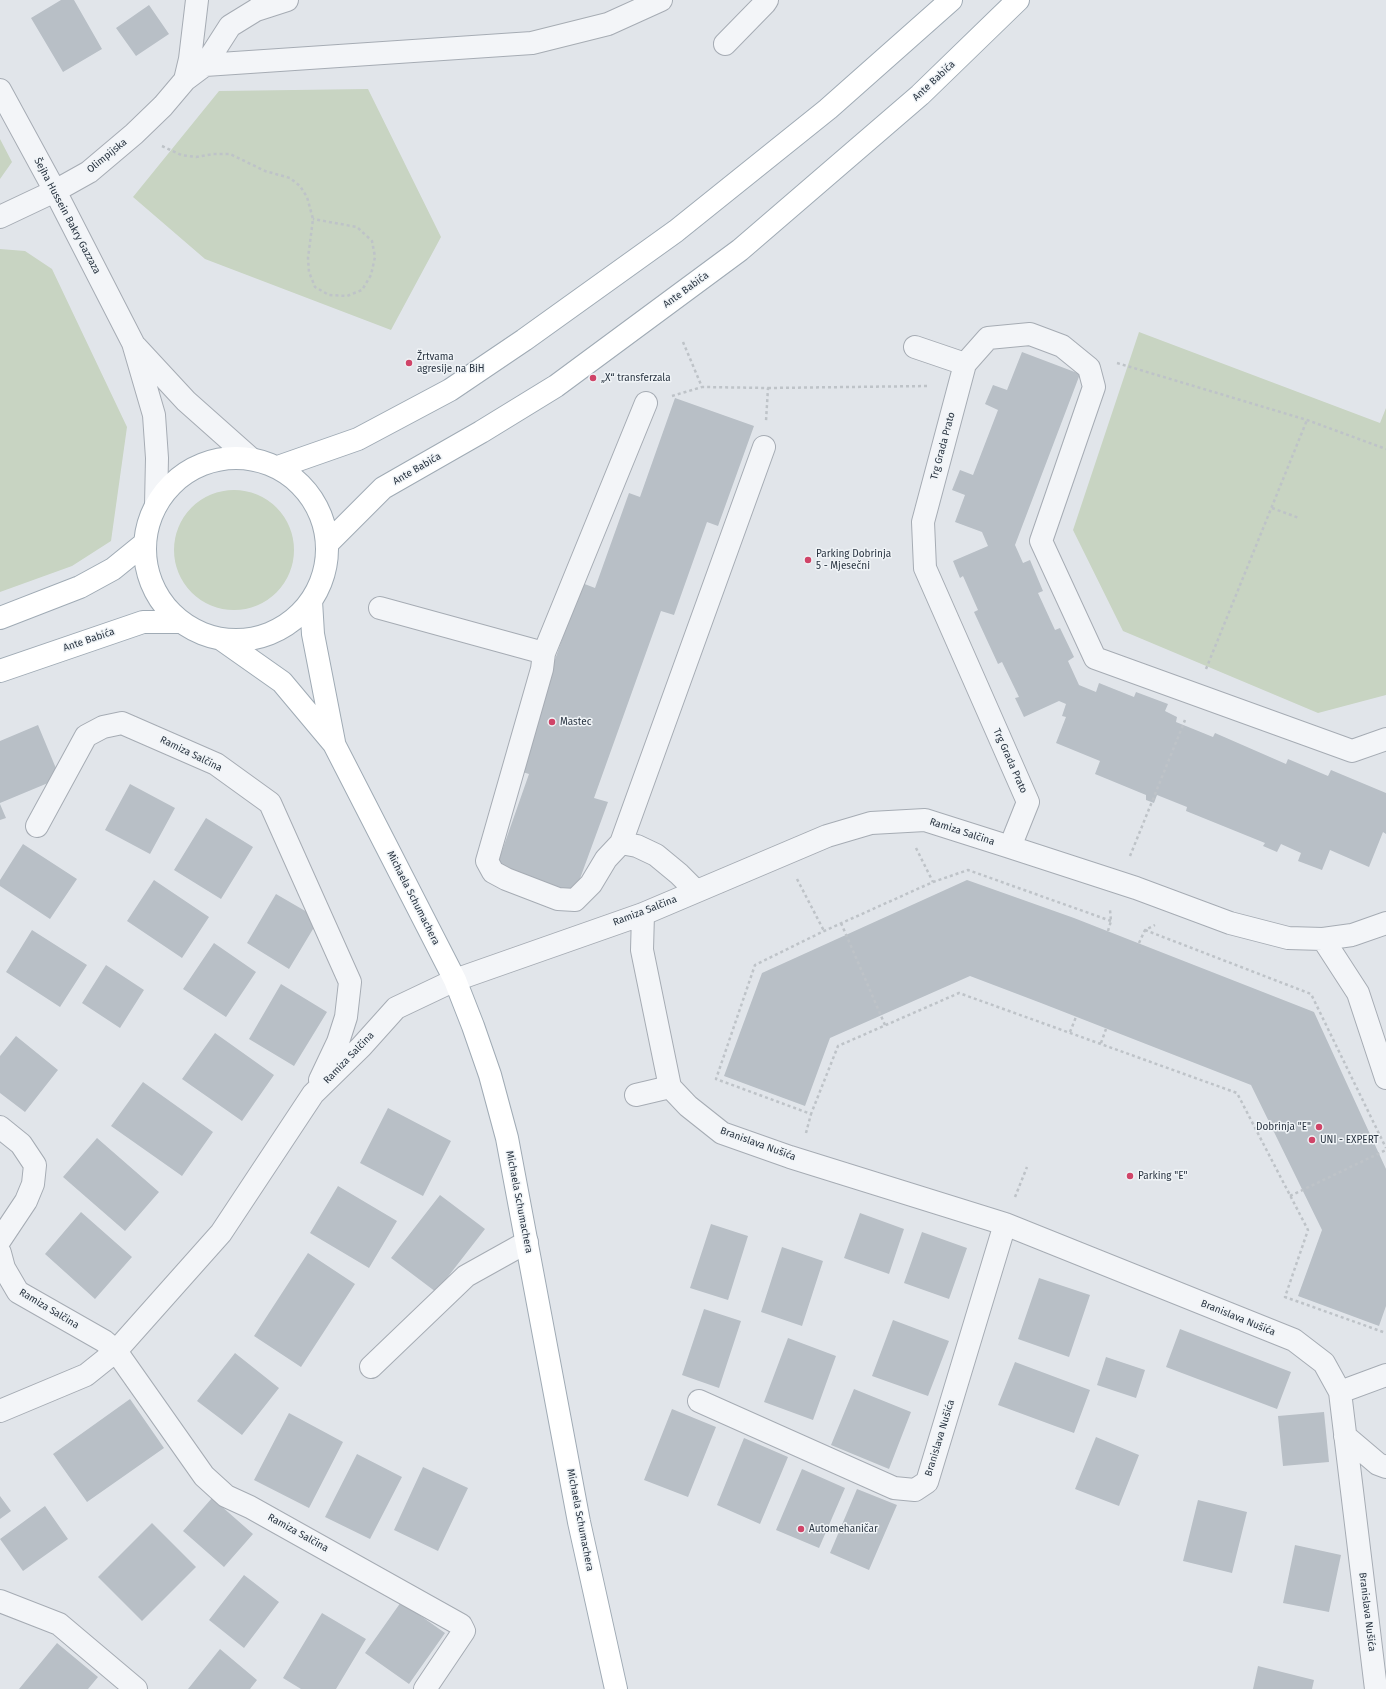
<!DOCTYPE html>
<meta charset="utf-8">
<style>
body{margin:0}
canvas{display:block;background:#e1e5ea}
</style>
<canvas width="1386" height="1689"></canvas>
<script>
const context = document.querySelector('canvas').getContext('2d');
context.lineJoin = 'round';
function fill(path, color) {
  context.fillStyle = color;
  context.fill(path, 'evenodd');
}
function shape(rows) {
  const path = new Path2D();
  for (const r of rows) {
    if (r.length === 3) {
      path.moveTo(r[0] + r[2], r[1]);
      path.arc(r[0], r[1], r[2], 0, 2 * Math.PI);
      continue;
    }
    path.moveTo(r[0], r[1]);
    for (let i = 2; i < r.length; i += 2) path.lineTo(r[i], r[i + 1]);
  }
  return path;
}
function stroke(path, color, width, dash) {
  context.strokeStyle = color;
  context.lineWidth = width;
  context.lineCap = dash ? 'butt' : 'round';
  context.setLineDash(dash || []);
  context.stroke(path);
}
function label(font, color, halo, rows, align = 'center') {
  context.font = font + ' "Fira Sans",sans-serif';
  context.lineWidth = 3;
  context.setLineDash([]);
  context.textBaseline = 'middle';
  context.strokeStyle = halo;
  context.fillStyle = color;
  for (const [text, x, y, turn = 0] of rows) {
    context.save();
    context.translate(x, y);
    context.rotate((+turn || 0) * Math.PI / 180);
    context.textAlign = isNaN(turn) ? turn : align;
    if (halo) context.strokeText(text, 0, 0);
    context.fillText(text, 0, 0);
    context.restore();
  }
}
const green = shape([
 [368,89,441,237,391,330,205,259,133,197,219,91],
 [0,139,12,162,0,179],
 [0,249,25,251,52,269,127,427,111,541,72,566,0,592],
 [1139,332,1380,423,1386,408,1386,695,1318,713,1123,631,1073,530],
 [234,550,60]
]);
const building = shape([
 [61,0,74,0,102,49,63,72,31,18],
 [149,5,169,34,136,56,116,28],
 [1022,352,1080,374,1015,545,1023,563,1030,560,1043,591,1038,593,1055,630,1060,628,1074,657,1068,661,1079,685,1096,692,1099,683,1134,697,1136,692,1168,704,1165,711,1177,717,1176,722,1213,737,1215,733,1286,764,1288,759,1328,776,1331,770,1386,793,1386,834,1383,832,1369,867,1330,850,1322,870,1298,861,1301,853,1281,844,1277,852,1263,846,1265,843,1186,811,1187,807,1157,795,1154,803,1146,800,1146,795,1095,774,1100,761,1056,743,1066,717,1062,716,1066,704,1059,701,1024,717,1015,698,1019,697,1002,662,998,664,974,612,978,610,963,576,960,578,953,561,988,546,982,532,955,522,965,495,952,490,960,470,973,475,998,410,985,404,993,385,1007,390],
 [675,398,754,426,718,526,707,522,674,615,661,611,594,798,608,802,574,895,496,868,529,774,516,770,582,583,595,588,629,493,640,497],
 [38,725,60,778,0,803,0,741],
 [130,784,175,808,150,854,105,830],
 [0,804,6,818,0,820],
 [206,818,253,847,221,899,174,870],
 [23,844,77,879,50,919,0,886,0,880],
 [154,880,209,917,182,958,127,921],
 [967,880,1074,918,1314,1012,1386,1169,1386,1306,1379,1326,1298,1296,1322,1230,1251,1085,1041,1003,970,976,830,1038,805,1106,724,1076,762,973],
 [276,894,319,919,289,969,247,943],
 [32,930,87,965,60,1007,6,972],
 [214,943,256,972,226,1017,183,989],
 [106,965,144,990,120,1028,82,1003],
 [281,984,327,1012,294,1066,249,1039],
 [215,1033,274,1075,242,1121,182,1079],
 [16,1036,58,1070,25,1112,0,1093,0,1056],
 [143,1082,213,1132,182,1176,111,1126],
 [388,1108,451,1141,423,1196,360,1163],
 [97,1138,159,1192,125,1231,63,1177],
 [338,1186,397,1221,369,1268,310,1233],
 [440,1195,485,1229,436,1292,391,1258],
 [81,1212,132,1257,95,1299,45,1254],
 [860,1213,904,1229,889,1274,844,1258],
 [711,1224,748,1236,728,1300,690,1288],
 [922,1232,967,1248,949,1299,904,1283],
 [782,1247,823,1261,802,1326,761,1312],
 [308,1253,355,1284,301,1367,254,1336],
 [1039,1278,1090,1295,1069,1357,1018,1339],
 [704,1309,741,1321,719,1388,682,1375],
 [893,1320,949,1341,928,1396,872,1376],
 [1180,1329,1291,1372,1277,1409,1166,1367],
 [788,1338,836,1356,813,1420,764,1402],
 [235,1353,279,1388,242,1435,197,1401],
 [1106,1357,1145,1370,1136,1398,1097,1385],
 [1015,1362,1090,1390,1074,1433,998,1405],
 [854,1389,911,1412,889,1469,831,1445],
 [130,1399,164,1448,87,1502,53,1454],
 [672,1409,716,1427,688,1497,644,1480],
 [1324,1412,1329,1462,1283,1466,1278,1416],
 [289,1413,343,1442,309,1508,254,1480],
 [1096,1437,1139,1455,1119,1506,1075,1489],
 [744,1438,788,1457,760,1524,717,1505],
 [357,1454,402,1477,370,1539,325,1517],
 [423,1467,468,1488,438,1551,394,1530],
 [802,1469,845,1488,819,1548,776,1530],
 [857,1489,897,1505,869,1570,830,1553],
 [0,1496,11,1511,0,1519],
 [212,1498,253,1534,224,1567,183,1531],
 [1198,1500,1247,1512,1232,1573,1183,1561],
 [45,1506,68,1539,23,1571,0,1539],
 [152,1523,196,1567,142,1621,98,1577],
 [1295,1545,1341,1555,1329,1612,1283,1603],
 [244,1575,279,1602,244,1648,209,1620],
 [401,1602,445,1633,409,1684,365,1653],
 [322,1613,366,1639,336,1689,301,1689,283,1678],
 [57,1643,98,1677,88,1689,19,1689],
 [220,1649,257,1680,250,1689,188,1689],
 [1258,1666,1314,1680,1312,1689,1253,1689]
]);
const path = shape([
 [162,146,181,155,196,157,213,154,230,154,265,171,290,178,300,186,307,197,313,219,308,258,309,272,315,287,329,295,347,296,362,290,371,275,375,257,372,241,357,227,313,219],
 [683,342,702,387,768,388,766,421],
 [1117,363,1307,420,1386,449],
 [768,388,929,386],
 [672,396,702,387],
 [1272,508,1299,518],
 [1206,669,1307,420],
 [916,848,933,882],
 [1130,856,1185,720],
 [797,879,824,931],
 [1111,921,968,870,933,882,824,931,755,965,716,1079,811,1114,838,1046,959,993,1237,1093,1308,1230,1285,1297,1386,1333],
 [841,923,885,1025],
 [1145,930,1311,994,1386,1148],
 [1108,931,1111,921,1110,910],
 [1139,943,1145,930,1155,925],
 [1070,1032,1076,1017],
 [1101,1043,1106,1029],
 [806,1133,811,1114],
 [1290,1196,1386,1150],
 [1015,1197,1027,1167]
]);
const minor = shape([
 [725,44,765,3,767,0],
 [205,65,532,43,608,24,661,0],
 [185,80,190,59,197,0],
 [0,90,55,191,133,343,154,415,157,458,156,505],
 [0,217,55,191,89,172,134,134,163,106,185,80,205,65,230,26,256,10,287,0],
 [136,347,186,401,249,457],
 [915,347,965,364],
 [380,608,544,653,542,669,487,861,493,872,506,879,558,899,575,900,591,884,606,859,621,843,637,846,656,855,679,874,696,891],
 [544,653,646,403],
 [1386,739,1352,751,1095,658,1041,541,1094,387,1089,368,1062,346,1030,334,988,338,965,364,923,522,925,568,1028,802,1010,847,1136,888,1230,923,1288,938,1323,939,1352,935,1386,923],
 [37,826,86,736,103,727,122,723,216,764,270,803,350,982,346,1017,338,1042,320,1080],
 [621,843,764,447],
 [643,914,642,950,670,1087,688,1106,722,1133,790,1157,1005,1224,1294,1340,1324,1363,1340,1392,1376,1689],
 [1323,939,1358,993,1386,1078],
 [636,1095,670,1087],
 [0,1127,21,1144,35,1165,33,1184,26,1201,0,1240],
 [0,1253,4,1268,18,1292,104,1341,116,1351,204,1476,226,1496,250,1507,461,1625,464,1631,425,1689],
 [371,1367,466,1276,527,1242],
 [1340,1392,1386,1375],
 [699,1401,894,1488,915,1490,927,1482,1005,1224],
 [0,1411,86,1375,116,1351,221,1233,313,1094,361,1047,396,1008,455,980,643,914,827,836,871,823,925,820,1010,847],
 [1345,1436,1378,1464,1386,1467],
 [0,1601,59,1624,136,1689]
]);
const major = shape([
 [236,549,91],
 [278,467,358,439,450,390,524,340,676,231,828,109,951,0],
 [328,543,383,488,481,432,556,386,740,250,920,95,1018,0],
 [311,601,313,634,334,742],
 [0,618,80,587,113,569,145,543],
 [221,639,282,682,334,744,455,980,473,1026,490,1075,507,1138,579,1522,616,1689],
 [0,671,143,622,181,622]
]);
const markers = [
 [409,363,4,"#d04468"],
 [593,378,4,"#d04468"],
 [808,560,4,"#d04468"],
 [552,722,4,"#d04468"],
 [1319,1127,4,"#d04468"],
 [1312,1140,4,"#d04468"],
 [1130,1176,4,"#d04468"],
 [801,1529,4,"#d04468"]
];
const streetNames = [
 ["Ante Babića",934,81,-43],
 ["Olimpijska",107,156,-39],
 ["Šejha Hussein Bakry Gazzaza",67,216,62],
 ["Ante Babića",686,290,-36],
 ["Trg Grada Prato",943,446,-75],
 ["Ante Babića",417,469,-30],
 ["Ante Babića",89,640,-19],
 ["Ramiza Salčina",191,754,26],
 ["Trg Grada Prato",1010,761,66],
 ["Ramiza Salčina",962,832,18],
 ["Michaela Schumachera",413,898,63],
 ["Ramiza Salčina",645,911,-21],
 ["Ramiza Salčina",349,1058,-46],
 ["Branislava Nušića",758,1144,20],
 ["Michaela Schumachera",519,1202,79],
 ["Ramiza Salčina",49,1309,31],
 ["Branislava Nušića",1238,1318,22],
 ["Branislava Nušića",940,1438,-73],
 ["Michaela Schumachera",580,1520,79],
 ["Ramiza Salčina",298,1533,29],
 ["Branislava Nušića",1367,1612,83]
];
const poiNames = [
 ["Žrtvama",417,357],
 ["agresije na BiH",417,369],
 ["„X“ transferzala",601,378],
 ["Parking Dobrinja",816,554],
 ["5 - Mjesečni",816,566],
 ["Mastec",560,722],
 ["Dobrinja \"E\"",1311,1127,"right"],
 ["UNI - EXPERT",1320,1140],
 ["Parking \"E\"",1138,1176],
 ["Automehaničar",809,1529]
];
fill(green, '#c8d4c2');
fill(building, '#b8bfc6');
stroke(minor, '#a6acb4', 24);
stroke(major, '#a0abb5', 24);
stroke(path, '#bec3c8', 2.5, [3, 3]);
stroke(minor, '#f3f5f8', 22);
stroke(major, '#fff', 22);
for (const [x, y, r, color] of markers) {
  const dot = new Path2D();
  dot.arc(x, y, r, 0, 2 * Math.PI);
  context.fillStyle = color;
  context.fill(dot);
  stroke(dot, '#f0f4f7', 1.5);
}
label('10px', '#293441', '#f0f4f7', streetNames);
label('10px', '#293441', '#f0f4f7', poiNames, 'left');
</script>
